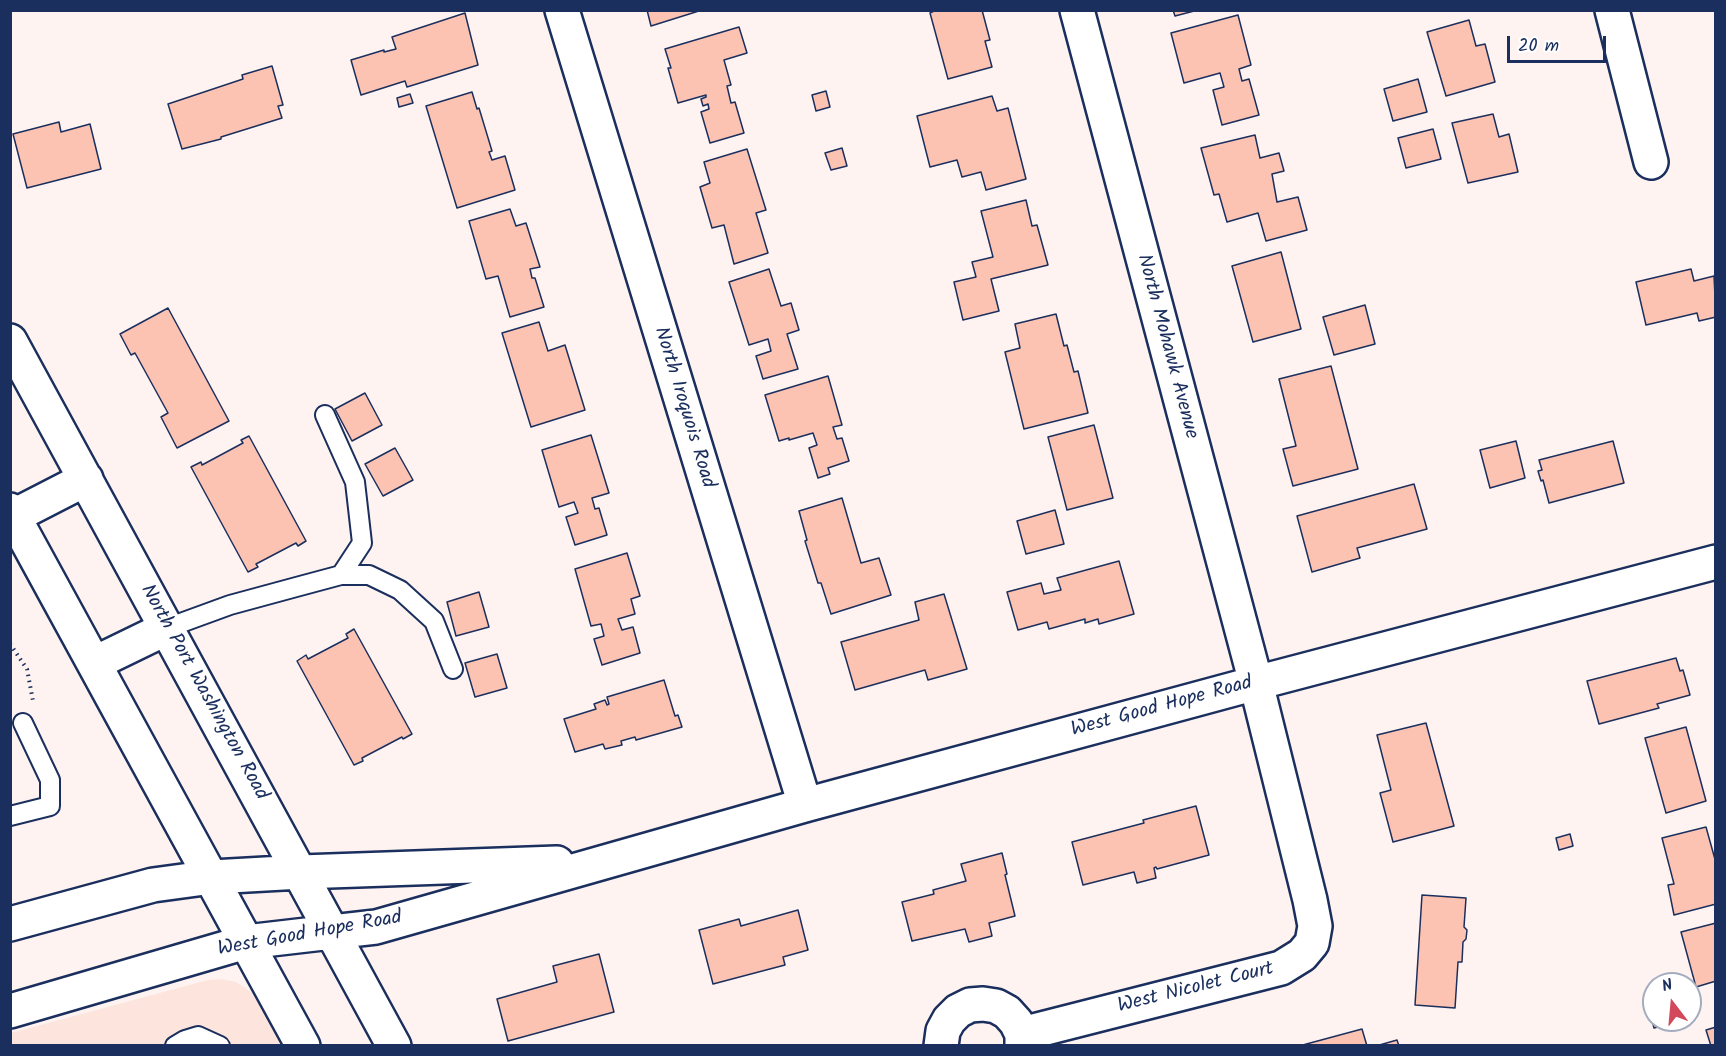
<!DOCTYPE html>
<style>
body{margin:0}
#map{position:relative;width:1726px;height:1056px;overflow:hidden;background:#fef3f0;font-family:Kalam,sans-serif}
canvas{display:block}
.frame{position:absolute;inset:0;border:12px solid #1b2f5e;pointer-events:none}
.north{position:absolute;left:1642px;top:972px;width:60px;height:60px;box-sizing:border-box;background:#fff;border:2px solid #a4acbf;border-radius:50%;rotate:344deg;font-size:16px;font-weight:700;line-height:24px;text-align:center;color:#1b2f5e}
.north::after{content:'';display:block;margin:auto;width:21px;height:27px;background:#d1495b;clip-path:polygon(50% 0,100% 100%,50% 72%,0 100%)}
.scale{position:absolute;left:1507px;top:36px;width:99px;height:27px;box-sizing:border-box;border:3px solid #1b2f5e;border-top:0;padding-left:8px;font-size:18px;line-height:21px;white-space:nowrap;color:#1b2f5e;-webkit-text-stroke:4px #fff;paint-order:stroke}
</style>
<div id="map">
<canvas width="1726" height="1056"></canvas>
<div class="frame"></div>
<div class="north">N</div>
<div class="scale">20 m</div>
</div>
<script>
const context = document.querySelector('canvas').getContext('2d');
context.lineJoin = 'round';
function fill(path, color) {
  context.fillStyle = color;
  context.fill(path, 'evenodd');
}
function shape(rows) {
  const path = new Path2D();
  for (const r of rows) {
    path.moveTo(r[0], r[1]);
    for (let i = 2; i < r.length; i += 2) path.lineTo(r[i], r[i + 1]);
  }
  return path;
}
function stroke(path, color, width, dash) {
  context.strokeStyle = color;
  context.lineWidth = width;
  context.lineCap = dash ? 'butt' : 'round';
  context.setLineDash(dash || []);
  context.stroke(path);
}
function label(font, color, halo, rows, align = 'center') {
  context.font = font + ' Kalam,sans-serif';
  context.lineWidth = 4.5;
  context.setLineDash([]);
  context.textBaseline = 'middle';
  context.strokeStyle = halo;
  context.fillStyle = color;
  for (const [text, x, y, turn = 0] of rows) {
    context.save();
    context.translate(x, y);
    context.rotate((+turn || 0) * Math.PI / 180);
    context.textAlign = isNaN(turn) ? turn : align;
    if (halo) context.strokeText(text, 0, 0);
    context.fillText(text, 0, 0);
    context.restore();
  }
}
const built = shape([
 [222,979,236,982,257,996,283,1045,11,1046,11,1033,208,980]
]);
const building = shape([
 [647,10,702,10,651,26,647,10],
 [936,10,982,10,990,40,985,41,992,67,948,79,930,13,936,10],
 [1173,10,1198,10,1175,16,1173,10],
 [465,13,478,65,407,87,405,81,361,95,351,60,384,50,384,52,396,49,392,37,465,13],
 [1238,15,1251,65,1239,69,1242,81,1249,79,1259,115,1222,125,1213,90,1224,87,1220,73,1184,83,1171,33,1238,15],
 [1469,20,1476,46,1485,44,1495,82,1446,96,1427,32,1469,20],
 [739,27,747,53,724,60,731,85,727,86,731,103,735,102,744,133,710,143,701,112,709,109,708,104,703,106,701,99,706,97,706,95,678,103,668,68,671,68,665,49,739,27],
 [272,66,283,105,278,106,282,118,221,137,221,139,182,149,168,104,243,79,242,75,272,66],
 [1418,79,1427,112,1393,121,1384,89,1418,79],
 [826,91,830,107,816,111,812,95,826,91],
 [472,92,477,109,479,108,492,151,489,152,492,160,505,156,515,190,457,208,426,106,472,92],
 [410,94,413,103,399,107,397,98,410,94],
 [992,96,997,111,1008,108,1026,179,986,190,981,172,962,177,957,160,930,167,917,116,992,96],
 [1493,114,1499,137,1509,134,1518,172,1468,183,1452,123,1493,114],
 [59,122,61,132,90,124,101,169,27,188,13,134,59,122],
 [1433,129,1441,159,1406,168,1398,138,1433,129],
 [1255,135,1260,158,1279,153,1284,171,1272,174,1277,202,1298,197,1307,230,1266,241,1258,213,1227,222,1219,194,1214,195,1201,148,1255,135],
 [842,148,847,166,831,170,825,153,842,148],
 [747,149,766,210,756,213,768,253,734,264,724,225,712,228,700,187,710,183,704,162,747,149],
 [1026,200,1032,226,1037,225,1048,265,991,279,999,311,963,320,954,282,976,277,972,262,993,257,981,211,1026,200],
 [510,209,516,226,526,223,540,267,530,269,532,278,535,278,544,307,510,317,498,276,486,279,469,221,510,209],
 [1281,252,1301,329,1253,342,1232,266,1281,252],
 [769,269,781,306,791,303,799,330,787,334,798,369,763,379,756,356,771,351,768,339,749,345,729,282,769,269],
 [1691,269,1694,281,1714,276,1716,317,1699,321,1697,313,1646,325,1636,282,1691,269],
 [1365,305,1375,344,1334,355,1323,317,1365,305],
 [168,308,229,421,177,448,161,417,168,413,135,353,131,355,120,334,168,308],
 [1056,314,1064,346,1067,345,1074,372,1078,371,1088,413,1024,429,1005,352,1020,348,1015,324,1056,314],
 [539,322,548,351,565,345,585,410,531,427,502,333,539,322],
 [1331,366,1358,469,1293,486,1283,449,1296,446,1279,379,1331,366],
 [828,376,842,425,833,427,837,439,842,438,849,461,828,468,830,474,818,478,809,448,817,445,813,433,789,440,789,438,779,441,765,395,828,376],
 [365,393,382,425,352,441,335,409,365,393],
 [1094,425,1113,498,1067,510,1048,437,1094,425],
 [591,435,609,493,592,498,595,509,599,508,607,535,575,545,566,517,578,513,574,502,559,507,542,450,591,435],
 [249,436,306,541,298,546,296,543,256,564,258,567,248,572,191,467,201,462,202,465,243,443,241,440,249,436],
 [1516,441,1525,478,1490,488,1480,450,1516,441],
 [1613,441,1624,483,1549,503,1543,480,1541,481,1538,471,1542,470,1539,460,1613,441],
 [395,448,413,480,383,496,365,464,395,448],
 [1414,484,1427,529,1357,548,1360,558,1312,572,1297,516,1414,484],
 [842,498,861,563,879,558,891,595,831,614,821,583,818,583,805,541,807,540,799,511,842,498],
 [1055,510,1064,544,1026,554,1017,521,1055,510],
 [627,553,640,596,631,599,635,614,618,619,622,630,633,627,640,653,602,665,594,639,604,636,601,624,591,626,575,569,627,553],
 [1119,561,1134,614,1099,624,1098,619,1085,623,1085,619,1049,629,1047,622,1018,630,1007,592,1041,583,1044,594,1061,590,1057,578,1119,561],
 [479,592,489,627,456,636,447,602,479,592],
 [944,594,967,669,928,680,925,670,855,690,841,642,919,620,915,602,944,594],
 [354,629,412,734,403,739,402,737,362,758,363,761,354,765,297,661,306,655,308,659,348,638,346,634,354,629],
 [497,654,507,688,475,697,465,663,497,654],
 [1676,658,1680,671,1683,670,1690,695,1657,704,1659,708,1599,724,1587,681,1676,658],
 [664,680,675,716,678,715,682,727,636,740,635,737,621,741,622,745,605,749,603,744,575,752,564,719,596,709,594,704,605,700,607,705,609,704,607,697,664,680],
 [1426,723,1454,826,1393,842,1380,793,1391,790,1377,735,1426,723],
 [1686,727,1706,801,1666,813,1645,738,1686,727],
 [1196,806,1209,855,1157,869,1156,867,1154,868,1156,878,1137,883,1134,872,1083,885,1072,842,1144,823,1143,820,1196,806],
 [1706,827,1716,863,1716,904,1674,915,1668,885,1674,884,1662,838,1706,827],
 [1570,834,1573,846,1559,850,1556,838,1570,834],
 [1002,853,1007,874,1005,875,1015,916,989,923,992,936,969,942,965,929,912,941,902,902,934,894,933,890,966,881,961,864,1002,853],
 [1422,895,1466,898,1464,927,1467,930,1466,939,1463,942,1462,962,1458,962,1455,1008,1415,1005,1422,895],
 [798,910,808,950,783,957,785,965,713,984,699,930,739,919,741,926,798,910],
 [1716,923,1716,981,1696,987,1681,932,1716,923],
 [599,954,614,1012,508,1041,497,999,557,982,553,966,599,954],
 [1654,991,1654,1020,1686,1020,1654,1028,1645,993,1654,991],
 [1716,1027,1716,1046,1711,1046,1706,1030,1716,1027],
 [1362,1029,1367,1046,1299,1046,1362,1029],
 [1397,1040,1399,1046,1376,1046,1397,1040]
]);
const path = shape([
 [10,644,27,669,33,701]
]);
const lane = shape([
 [325,415,355,482,362,543,341,575],
 [167,628,230,605,300,586,341,575,369,575,400,590,434,621,453,669],
 [10,816,50,806,50,780,23,723],
 [175,1046,185,1040,198,1036,220,1046]
]);
const street = shape([
 [562,10,805,805],
 [1612,10,1651,162],
 [301,872,557,863],
 [332,932,376,927,805,805,1256,683,1716,562],
 [1022,1034,1281,968,1302,955,1312,943,1315,926,1310,900,1256,683,1077,10],
 [941,1046,943,1031,949,1020,958,1011,970,1005,983,1004,996,1006,1007,1012,1016,1022,1022,1034,1022,1046]
]);
const secondary = shape([
 [10,341,394,1046],
 [10,510,303,1046],
 [14,516,86,479],
 [95,663,167,628],
 [10,924,153,885,212,877,301,872],
 [10,1011,246,942,332,932]
]);
const streetNames = [
 ["North Mohawk Avenue",1166,347,75],
 ["North Iroquois Road",683,408,73],
 ["North Port Washington Road",203,693,61],
 ["West Good Hope Road",1162,708,-15],
 ["West Good Hope Road",310,935,-10],
 ["West Nicolet Court",1196,989,-14]
];
fill(built, '#fde5dd');
fill(building, '#fcc3b2');
stroke(building, '#1b2f5e', 1.5);
stroke(lane, '#1b2f5e', 22);
stroke(street, '#1b2f5e', 38);
stroke(secondary, '#1b2f5e', 38);
stroke(path, '#1b2f5e', 4, [1.5, 4.5]);
stroke(lane, '#fff', 18);
stroke(street, '#fff', 33);
stroke(secondary, '#fff', 33);
label('20px', '#1b2f5e', '#fff', streetNames);
</script>
